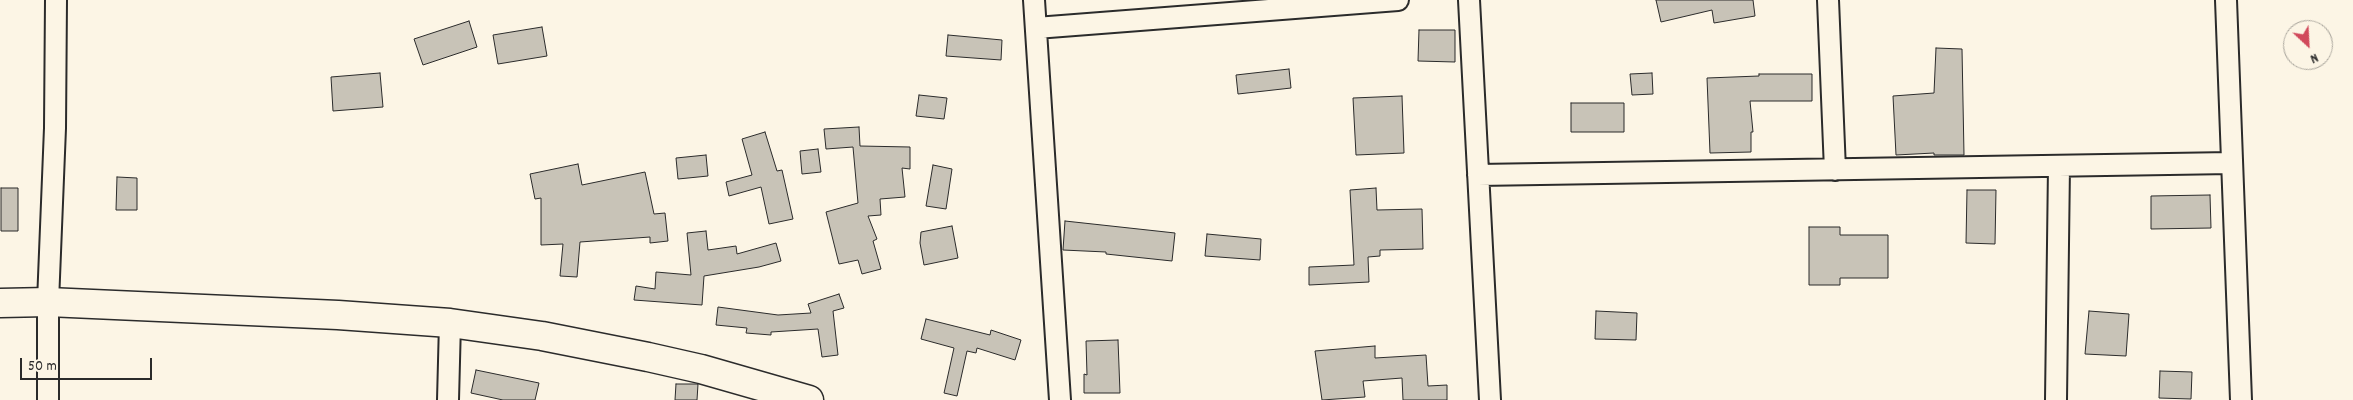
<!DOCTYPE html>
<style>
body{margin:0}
#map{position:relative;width:2353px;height:400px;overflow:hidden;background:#fcf5e5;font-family:Dekko,sans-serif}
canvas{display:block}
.north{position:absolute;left:2283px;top:20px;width:50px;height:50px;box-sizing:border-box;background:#fcf5e5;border:1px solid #a8a49b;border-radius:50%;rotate:155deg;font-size:14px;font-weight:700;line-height:20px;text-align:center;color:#2b2b2b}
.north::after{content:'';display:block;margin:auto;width:18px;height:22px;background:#d1495b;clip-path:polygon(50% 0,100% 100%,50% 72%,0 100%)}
.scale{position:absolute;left:20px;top:358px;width:132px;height:22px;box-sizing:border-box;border:2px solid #2b2b2b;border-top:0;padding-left:6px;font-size:15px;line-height:18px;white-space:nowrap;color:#2b2b2b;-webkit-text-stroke:4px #fcf5e5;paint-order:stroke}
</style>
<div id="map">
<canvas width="2353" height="400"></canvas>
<div class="north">N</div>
<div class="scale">50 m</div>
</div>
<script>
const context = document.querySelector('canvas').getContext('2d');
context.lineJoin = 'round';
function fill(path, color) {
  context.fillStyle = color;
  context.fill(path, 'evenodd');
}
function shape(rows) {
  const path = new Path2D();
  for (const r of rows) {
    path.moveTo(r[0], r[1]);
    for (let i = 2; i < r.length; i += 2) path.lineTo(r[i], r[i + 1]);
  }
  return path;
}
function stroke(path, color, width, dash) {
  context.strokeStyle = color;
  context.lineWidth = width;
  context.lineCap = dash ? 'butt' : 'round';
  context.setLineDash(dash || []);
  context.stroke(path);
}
const building = shape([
 [1656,0,1753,0,1755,16,1714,23,1712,10,1661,22,1656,0],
 [469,21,477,47,423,65,414,39,469,21],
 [542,27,547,56,498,64,493,35,542,27],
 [1419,30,1455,30,1455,62,1418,61,1419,30],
 [948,35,1002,40,1001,60,946,56,948,35],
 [1936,48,1962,49,1964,155,1934,155,1934,153,1896,155,1893,96,1934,93,1936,48],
 [1289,69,1291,88,1238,94,1236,75,1289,69],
 [380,73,383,107,333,111,331,77,380,73],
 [1652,73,1653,94,1632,95,1630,74,1652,73],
 [1759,74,1812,74,1812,101,1750,101,1753,132,1751,132,1751,152,1710,153,1707,78,1759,76,1759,74],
 [919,95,947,98,944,119,916,116,919,95],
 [1402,96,1404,153,1356,155,1353,98,1402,96],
 [1571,103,1624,103,1624,132,1571,132,1571,103],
 [859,127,860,146,910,147,910,169,902,168,905,197,880,199,881,215,868,216,877,239,873,241,881,269,862,274,858,260,839,264,826,212,858,203,853,147,826,149,824,129,859,127],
 [765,132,777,171,782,170,793,219,769,224,761,187,729,196,726,182,752,175,742,139,765,132],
 [818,149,821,172,802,174,800,151,818,149],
 [706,155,708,176,678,179,676,158,706,155],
 [578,164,582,185,645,172,654,214,665,213,668,241,650,243,650,237,580,242,577,277,560,276,563,244,541,245,541,198,535,199,530,174,578,164],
 [933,165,952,169,946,209,926,206,933,165],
 [117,177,137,178,137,210,116,210,117,177],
 [1,188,18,188,18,231,1,231,1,188],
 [1376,188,1377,210,1422,209,1423,249,1380,250,1380,256,1368,257,1369,282,1309,285,1309,267,1354,265,1350,190,1376,188],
 [1967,190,1996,190,1995,244,1966,243,1967,190],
 [2210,195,2211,228,2151,229,2151,196,2210,195],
 [1065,221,1175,233,1172,261,1106,254,1106,252,1063,250,1065,221],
 [952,226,958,258,924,265,920,243,921,232,952,226],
 [1809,227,1840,227,1840,235,1888,235,1888,278,1840,278,1840,285,1809,285,1809,227],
 [706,231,708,250,736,246,737,254,776,243,781,261,759,267,704,276,702,305,634,300,636,286,655,289,656,272,691,275,687,233,706,231],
 [1207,234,1261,239,1260,260,1205,256,1207,234],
 [839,294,844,308,833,311,838,355,822,357,818,329,771,332,771,335,746,333,747,328,716,325,718,307,778,315,811,313,808,304,839,294],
 [1596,311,1637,313,1636,340,1595,339,1596,311],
 [2089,311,2129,314,2126,356,2085,354,2089,311],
 [926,319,990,335,991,330,1021,340,1015,360,977,348,976,353,967,351,957,396,944,393,954,348,921,339,926,319],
 [1118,340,1120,393,1084,393,1084,374,1087,375,1086,341,1118,340],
 [1375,346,1375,358,1426,355,1428,386,1447,385,1447,400,1403,400,1402,378,1363,381,1365,397,1322,400,1315,351,1375,346],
 [476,370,539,383,535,400,503,400,471,393,476,370],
 [2160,371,2192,372,2191,399,2159,398,2160,371],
 [676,384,698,384,697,400,675,400,676,384]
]);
const minor = shape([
 [1034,0,1060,400],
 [1469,0,1490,400],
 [1828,0,1835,170],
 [2226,0,2241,400],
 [1036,28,1398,0],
 [1478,175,2231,163],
 [48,400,48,302,55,128,56,0],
 [448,400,450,323],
 [2056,400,2059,166]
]);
const secondary = shape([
 [0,303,48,302,338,315,450,323,542,336,648,357,701,369,809,400]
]);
fill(building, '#c8c3b7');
stroke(building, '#2b2b2b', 1);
stroke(minor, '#2b2b2b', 24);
stroke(secondary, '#2b2b2b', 31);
stroke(minor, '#fcf5e5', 20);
stroke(secondary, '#fcf5e5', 28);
</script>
